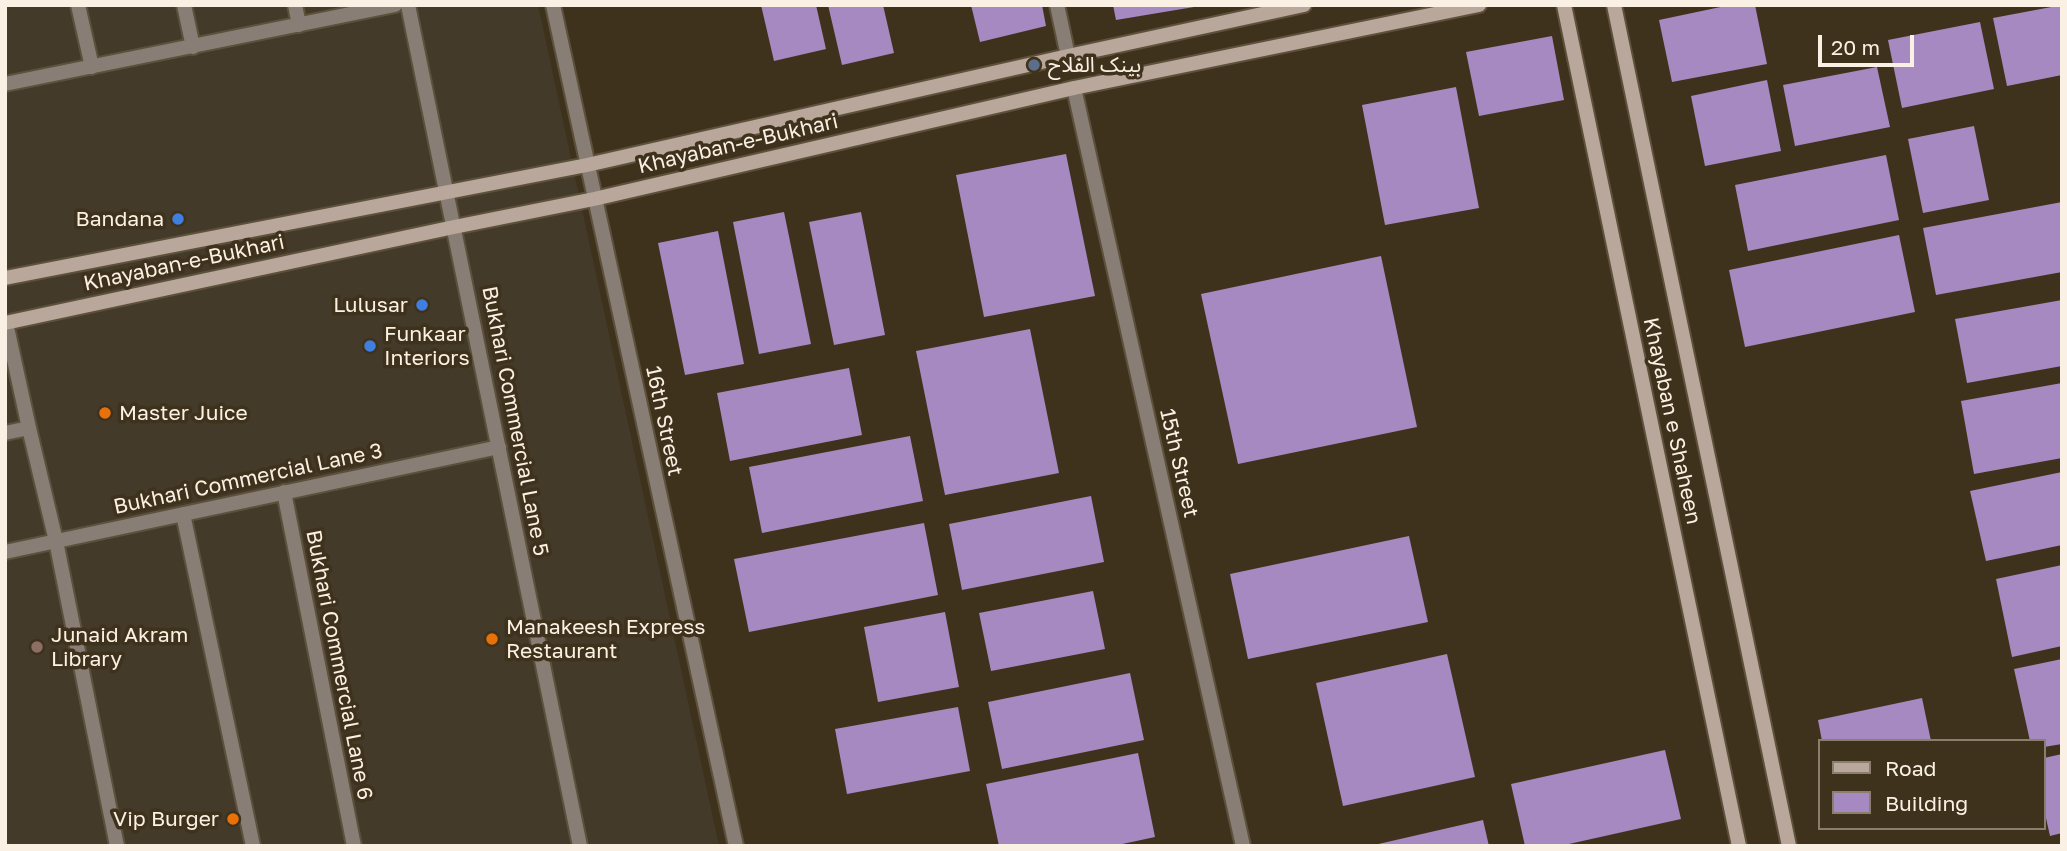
<!DOCTYPE html>
<meta charset="utf-8">
<style>
body{margin:0}
#map{position:relative;width:2067px;height:851px;overflow:hidden;background:#3f321c;font-family:"Golos Text",sans-serif}
canvas{display:block}
.frame{position:absolute;inset:0;border:7px solid #faf1e4;pointer-events:none}
.legend{position:absolute;left:1818px;top:739px;width:228px;height:91px;box-sizing:border-box;background:#3f321c;border:2px solid #8a7e6c;margin:0;padding:9px 12px;list-style:none;font-size:21px;color:#faf1e4}
.legend li{display:flex;align-items:center;gap:14px;height:35px}
.legend b{width:35px;border:2px solid #8a7e6c}
.scale{position:absolute;left:1818px;top:35px;width:96px;height:32px;box-sizing:border-box;border:4px solid #faf1e4;border-top:0;padding-left:9px;font-size:21px;line-height:24px;white-space:nowrap;color:#faf1e4;-webkit-text-stroke:5px #3f321c;paint-order:stroke}
</style>
<div id="map">
<canvas width="2067" height="851"></canvas>
<div class="frame"></div>
<ul class="legend">
<li><b style="height:9px;background:#b8a79a"></b>Road</li>
<li><b style="height:19px;background:#a589c0"></b>Building</li>
</ul>
<div class="scale">20 m</div>
</div>
<script>
const context = document.querySelector('canvas').getContext('2d');
context.lineJoin = 'round';
function fill(path, color) {
  context.fillStyle = color;
  context.fill(path, 'evenodd');
}
function shape(rows) {
  const path = new Path2D();
  for (const r of rows) {
    path.moveTo(r[0], r[1]);
    for (let i = 2; i < r.length; i += 2) path.lineTo(r[i], r[i + 1]);
  }
  return path;
}
function stroke(path, color, width, dash) {
  context.strokeStyle = color;
  context.lineWidth = width;
  context.lineCap = dash ? 'butt' : 'round';
  context.setLineDash(dash || []);
  context.stroke(path);
}
function label(font, color, halo, rows, align = 'center') {
  context.font = font + ' "Golos Text","Noto Sans Arabic",sans-serif';
  context.lineWidth = 7;
  context.setLineDash([]);
  context.textBaseline = 'middle';
  context.strokeStyle = halo;
  context.fillStyle = color;
  for (const [text, x, y, turn = 0] of rows) {
    context.save();
    context.translate(x, y);
    context.rotate((+turn || 0) * Math.PI / 180);
    context.textAlign = isNaN(turn) ? turn : align;
    if (halo) context.strokeText(text, 0, 0);
    context.fillText(text, 0, 0);
    context.restore();
  }
}
const commercial = shape([
 [5,5,538,5,719,846,5,846]
]);
const building = shape([
 [761,5,816,5,826,49,774,61],
 [828,5,883,5,894,53,842,65],
 [971,5,1042,5,1046,26,980,42],
 [1113,5,1194,5,1194,7,1116,20],
 [1730,5,1755,5,1767,64,1672,82,1659,20],
 [2062,5,2062,75,2007,86,1993,18],
 [1980,22,1994,89,1902,108,1888,40],
 [1552,36,1564,100,1479,116,1466,52],
 [1877,67,1890,127,1795,146,1783,85],
 [1767,80,1781,151,1705,166,1691,96],
 [1456,87,1479,208,1385,225,1362,105],
 [1974,126,1989,200,1923,213,1908,139],
 [1066,154,1095,296,984,317,956,175],
 [1886,155,1899,220,1748,251,1735,185],
 [2062,202,2062,272,1936,295,1923,228],
 [784,212,811,344,759,354,733,222],
 [861,212,885,335,834,345,809,222],
 [718,231,744,364,685,375,658,243],
 [1899,235,1915,312,1745,347,1729,270],
 [1381,256,1417,427,1238,464,1201,294],
 [2062,300,2062,366,1967,383,1955,319],
 [1030,329,1059,473,945,495,916,351],
 [849,368,862,435,730,461,717,393],
 [2062,383,2062,458,1974,474,1961,401],
 [910,436,923,501,762,533,749,467],
 [2062,472,2062,545,1986,561,1970,491],
 [1091,496,1104,562,962,590,949,524],
 [924,523,938,595,749,632,734,559],
 [1409,536,1428,622,1248,659,1230,574],
 [2062,565,2062,646,2012,657,1996,579],
 [1093,591,1105,649,991,671,979,613],
 [945,612,959,687,878,702,864,627],
 [1447,654,1475,777,1343,806,1316,683],
 [2062,659,2062,744,2044,747,2044,741,2030,741,2014,669],
 [1130,673,1144,740,1002,769,988,702],
 [1922,698,1931,741,1822,741,1818,720],
 [958,707,970,771,847,794,835,729],
 [1665,750,1681,819,1560,846,1525,846,1511,784],
 [1138,753,1155,837,1113,846,999,846,986,784],
 [2062,754,2062,833,2050,836,2044,809,2044,758],
 [1483,820,1489,846,1374,846,1374,845]
]);
const street = shape([
 [78,5,92,67],
 [184,5,193,47],
 [295,5,299,25],
 [408,5,580,846],
 [553,5,736,846],
 [1057,5,1068,56],
 [5,84,395,5],
 [1074,88,1243,846],
 [6,323,29,428,56,541,117,846],
 [5,433,29,428],
 [284,492,354,846],
 [183,514,253,846],
 [5,552,499,447]
]);
const secondary = shape([
 [1564,5,1739,846],
 [1614,5,1789,846],
 [5,278,587,165,1068,56,1304,5],
 [5,323,454,227,594,199,1074,88,1479,5]
]);
const markers = [
 [1034,65,7,"#5c6f8a"],
 [178,219,7,"#3f7fe0"],
 [422,305,7,"#3f7fe0"],
 [370,346,7,"#3f7fe0"],
 [105,413,7,"#e8710a"],
 [492,639,7,"#e8710a"],
 [37,647,7,"#8d6e63"],
 [233,819,7,"#e8710a"]
];
const poiNames = [
 ["بینک الفلاح",1048,65],
 ["Bandana",164,219,"right"],
 ["Lulusar",408,305,"right"],
 ["Funkaar",384,334],
 ["Interiors",384,358],
 ["Master Juice",119,413],
 ["Manakeesh Express",506,627],
 ["Restaurant",506,651],
 ["Junaid Akram",51,635],
 ["Library",51,659],
 ["Vip Burger",219,819,"right"]
];
const streetNames = [
 ["Khayaban-e-Bukhari",738,144,-13],
 ["Khayaban-e-Bukhari",184,263,-12],
 ["Bukhari Commercial Lane 5",515,421,79],
 ["16th Street",664,421,78],
 ["Khayaban e Shaheen",1672,421,78],
 ["15th Street",1179,463,77],
 ["Bukhari Commercial Lane 3",248,479,-12],
 ["Bukhari Commercial Lane 6",339,665,79]
];
fill(commercial, '#443a2a');
fill(building, '#a589c0');
stroke(street, '#5d513c', 18);
stroke(secondary, '#5d513c', 18);
stroke(street, '#887e75', 14);
stroke(secondary, '#b8a79a', 14);
for (const [x, y, r, color] of markers) {
  const dot = new Path2D();
  dot.arc(x, y, r, 0, 2 * Math.PI);
  context.fillStyle = color;
  context.fill(dot);
  stroke(dot, '#3f321c', 2.5);
}
label('21px', '#faf1e4', '#3f321c', poiNames, 'left');
label('21px', '#faf1e4', '#3f321c', streetNames);
</script>
